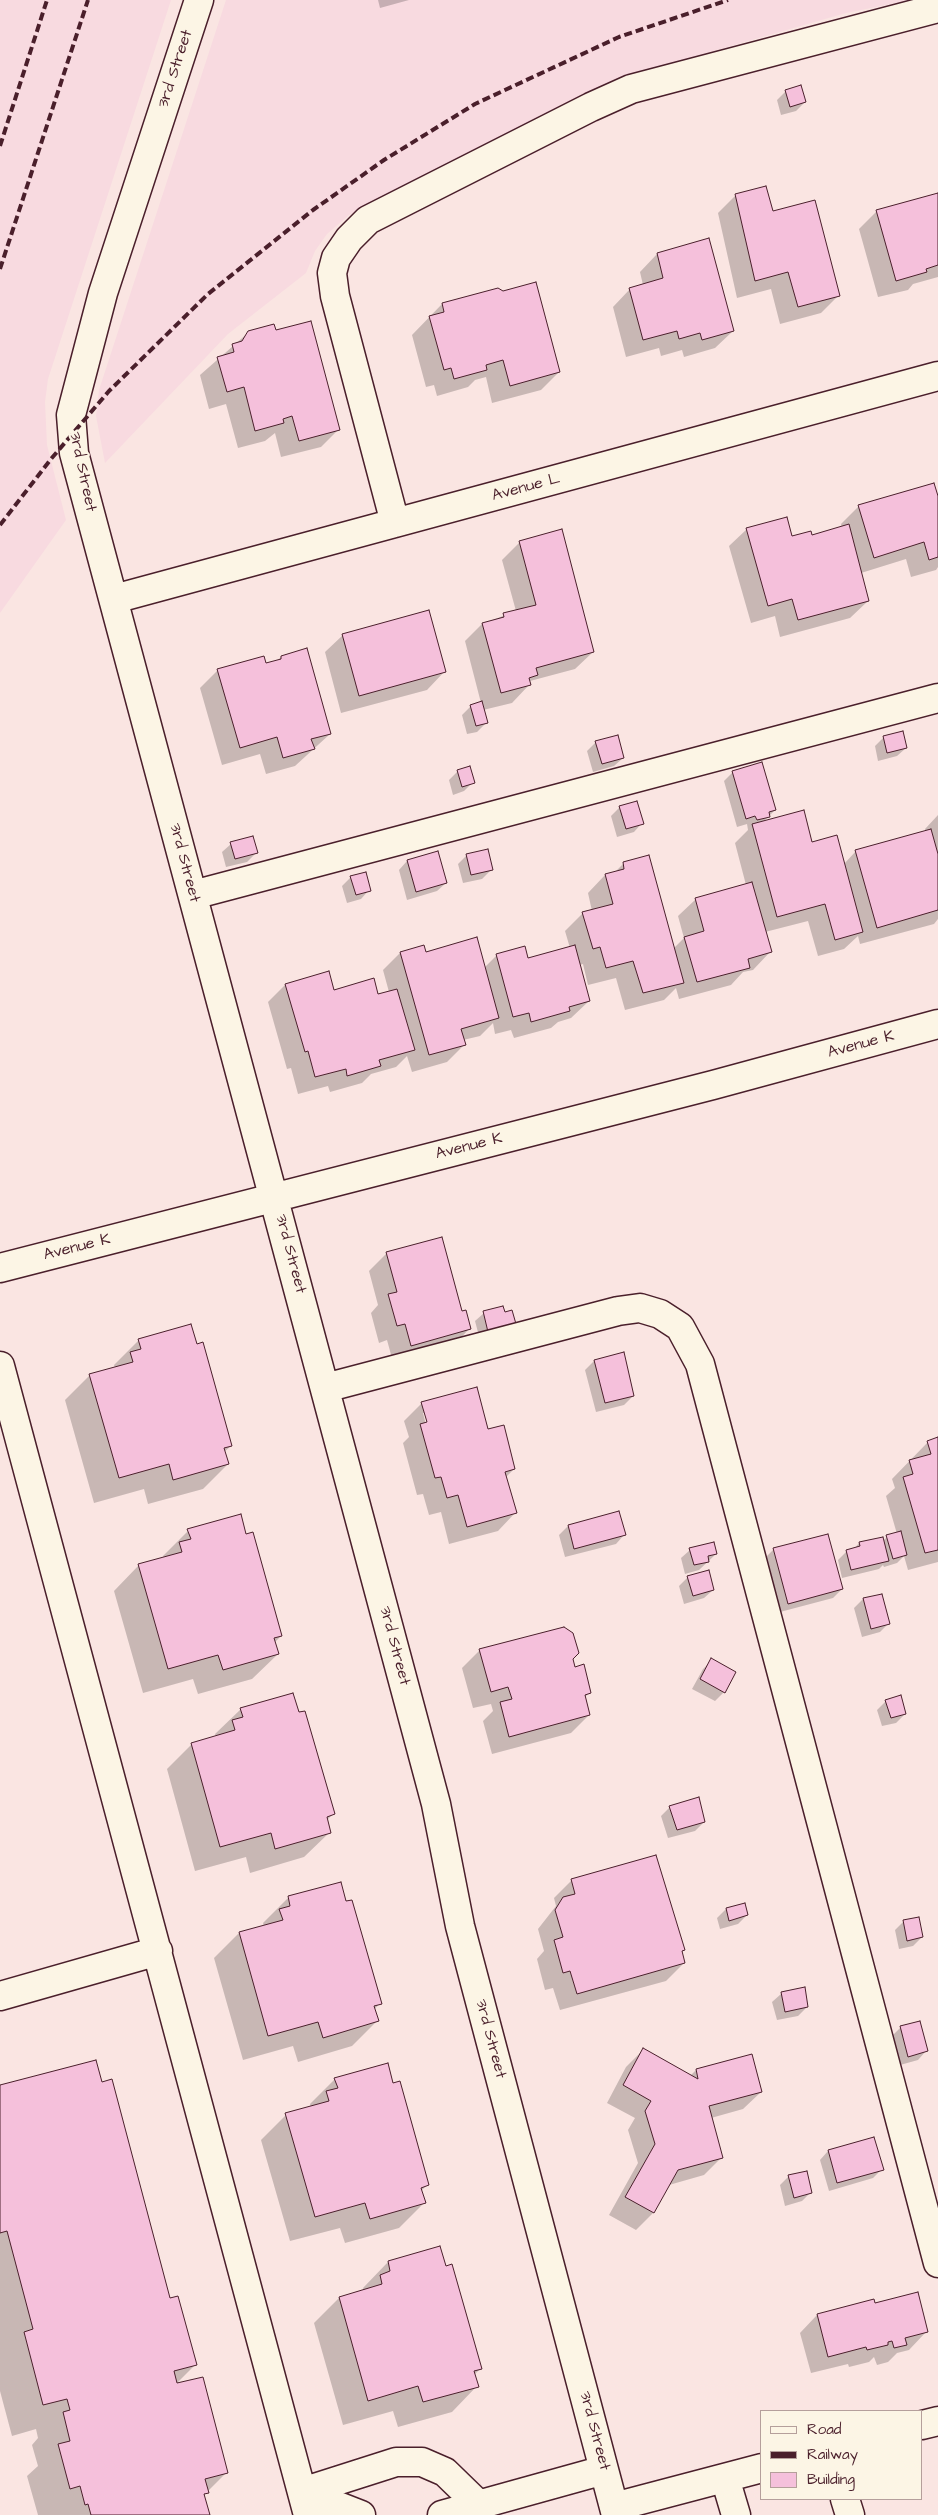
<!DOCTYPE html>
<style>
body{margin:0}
#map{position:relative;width:938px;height:2515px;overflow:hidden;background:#fae5e2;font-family:"Architects Daughter",sans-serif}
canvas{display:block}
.legend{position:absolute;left:760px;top:2410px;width:162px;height:90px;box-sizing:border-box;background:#fcf5e5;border:1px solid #b59f9b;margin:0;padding:6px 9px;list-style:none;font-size:15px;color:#4a1f2b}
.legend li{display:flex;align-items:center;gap:10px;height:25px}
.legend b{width:25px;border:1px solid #b59f9b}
</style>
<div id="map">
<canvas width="938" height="2515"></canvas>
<ul class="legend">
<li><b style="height:6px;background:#fcf5e5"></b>Road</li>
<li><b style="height:6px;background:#4a1f2b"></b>Railway</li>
<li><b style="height:14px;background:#f5c0db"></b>Building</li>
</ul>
</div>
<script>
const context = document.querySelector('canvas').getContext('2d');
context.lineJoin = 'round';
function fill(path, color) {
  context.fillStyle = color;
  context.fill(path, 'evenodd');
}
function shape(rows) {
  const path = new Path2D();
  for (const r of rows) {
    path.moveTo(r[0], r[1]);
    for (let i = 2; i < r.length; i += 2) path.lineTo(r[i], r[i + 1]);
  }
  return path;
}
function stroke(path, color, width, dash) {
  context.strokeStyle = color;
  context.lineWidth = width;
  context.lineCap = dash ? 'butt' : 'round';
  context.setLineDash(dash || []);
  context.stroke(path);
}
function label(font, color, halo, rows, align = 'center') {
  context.font = font + ' "Architects Daughter",sans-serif';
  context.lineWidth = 4.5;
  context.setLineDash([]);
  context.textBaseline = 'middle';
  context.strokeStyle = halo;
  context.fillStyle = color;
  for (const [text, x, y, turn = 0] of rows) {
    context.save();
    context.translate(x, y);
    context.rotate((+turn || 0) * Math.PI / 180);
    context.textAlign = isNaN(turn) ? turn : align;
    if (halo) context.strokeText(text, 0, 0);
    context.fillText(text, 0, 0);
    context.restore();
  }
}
const built = shape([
 [0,0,171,0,48,379,45,402,47,445,66,520,0,613],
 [226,0,911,0,846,13,626,76,349,215,327,234,315,251,306,273,228,334,105,463,96,416,99,390]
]);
const shadow = shape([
 [378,0,409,0,380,8],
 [786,91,805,102,796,111,781,115,777,100],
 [938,194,938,277,913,284,908,290,878,297,859,229,877,211],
 [736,195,772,212,839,295,821,313,780,324,771,289,737,298,718,213],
 [657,254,733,331,715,348,684,357,682,350,661,356,659,348,626,357,613,307,630,289,643,285,640,272],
 [503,292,559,372,541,390,492,403,486,377,475,380,468,387,437,396,434,385,426,387,412,335,442,304],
 [249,332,275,332,339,429,321,447,281,457,275,433,265,441,238,448,226,404,209,409,200,375],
 [933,484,938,501,938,567,936,570,911,577,906,559,861,573,868,601,850,618,780,637,775,616,751,623,729,546,747,529,791,537,811,536,842,528,841,524,858,507],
 [520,542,593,652,575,669,530,681,529,685,512,703,483,710,486,723,477,732,467,734,462,715,471,706,481,703,465,641,482,624,516,611,502,560],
 [343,635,444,672,427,690,341,713,325,652],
 [281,657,330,734,295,766,266,774,260,754,222,765,200,688,218,670,265,665,276,662],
 [884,737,906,748,897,756,878,761,875,746],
 [596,742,623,758,614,766,593,772,587,751],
 [761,764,775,810,762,823,811,843,844,864,856,851,925,832,925,829,938,815,938,919,934,924,860,944,858,936,844,949,818,956,808,921,765,932,770,952,753,970,743,972,731,985,679,999,676,988,664,1000,625,1010,616,978,588,985,583,964,579,965,589,1001,571,1018,558,1022,551,1028,514,1038,511,1030,495,1034,493,1023,480,1036,463,1040,464,1045,447,1062,412,1072,407,1056,396,1067,371,1074,362,1083,330,1092,328,1086,298,1094,291,1068,287,1069,268,1002,285,985,377,995,389,992,383,970,400,953,425,953,484,968,497,955,527,959,570,948,565,931,583,913,592,911,588,893,605,875,614,873,623,864,648,857,673,949,684,938,678,916,696,899,746,885,735,843,748,830,747,824,737,827,724,781,732,773],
 [458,771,473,782,464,791,453,795,449,780],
 [636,803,642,823,634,832,617,837,611,816,619,808],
 [231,844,256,853,247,862,226,867,222,852],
 [467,855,491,870,482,879,463,883,458,864],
 [407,861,446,883,437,891,407,900,399,870],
 [351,877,369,890,361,899,347,903,342,886],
 [387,1253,461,1312,469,1329,452,1347,393,1362,387,1340,379,1343,371,1313,378,1305,369,1271],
 [484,1313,505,1313,480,1340,475,1321],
 [139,1340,231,1446,224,1452,228,1464,203,1489,148,1504,144,1489,94,1503,65,1400,90,1375,115,1368,114,1365],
 [623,1354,633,1396,624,1405,596,1412,585,1370,594,1361],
 [422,1403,488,1431,514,1469,505,1478,515,1513,498,1531,449,1544,441,1512,429,1515,423,1494,417,1495,403,1443,409,1437,404,1421],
 [423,1413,426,1413,430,1428,427,1429],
 [938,1439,938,1562,908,1570,904,1556,897,1563,884,1567,883,1565,879,1569,842,1578,838,1560,847,1551,854,1549,859,1543,883,1541,887,1537,897,1534,886,1496,895,1488,892,1479,928,1442],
 [618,1513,624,1535,616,1544,565,1557,559,1535,568,1526],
 [188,1531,245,1536,281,1636,274,1643,278,1654,252,1679,198,1694,193,1679,143,1693,114,1591,139,1565,164,1558,163,1556],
 [774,1549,842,1589,833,1598,780,1612,765,1558],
 [690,1550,716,1554,699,1570,685,1574,681,1558],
 [688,1577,713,1590,704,1598,684,1604,679,1586],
 [881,1595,888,1624,880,1632,862,1637,854,1608,863,1599],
 [480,1650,572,1659,574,1668,590,1692,584,1698,589,1715,571,1733,492,1754,483,1721,493,1711,491,1704,473,1708,462,1668],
 [712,1660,724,1692,715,1701,692,1689,703,1669],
 [886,1701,905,1714,896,1723,882,1726,877,1710],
 [241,1709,333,1814,326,1821,330,1832,304,1857,250,1873,246,1857,195,1871,167,1769,192,1744,216,1737,215,1734],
 [670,1807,704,1822,695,1831,668,1838,661,1816],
 [572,1880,684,1950,681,1953,684,1963,666,1981,560,2010,553,1988,545,1990,537,1959,544,1951,538,1929,556,1906,554,1898],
 [288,1898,380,2003,374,2010,377,2021,352,2046,298,2062,293,2046,243,2060,214,1958,239,1933,264,1926,263,1923],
 [726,1909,747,1915,738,1924,720,1929,717,1918],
 [904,1921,922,1937,913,1946,899,1949,895,1930],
 [804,1989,807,2007,798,2016,777,2020,772,2002,781,1994],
 [901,2027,926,2051,918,2060,900,2065,892,2036],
 [643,2050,690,2076,696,2070,761,2092,743,2109,711,2118,722,2157,704,2175,669,2185,653,2213,636,2230,609,2215,638,2163,628,2130,635,2118,607,2103,626,2067],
 [335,2079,392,2084,427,2185,421,2191,425,2202,399,2228,345,2243,340,2228,290,2241,261,2140,286,2115,311,2108,310,2104],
 [0,2086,169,2300,195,2365,175,2385,227,2472,203,2496,208,2515,38,2515,27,2476,38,2466,32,2445,38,2438,36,2429,12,2436,0,2391],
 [828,2151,882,2169,873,2178,829,2191,820,2160],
 [789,2176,811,2192,802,2201,785,2206,780,2185],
 [440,2248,480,2369,474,2375,477,2386,452,2412,398,2427,393,2411,343,2425,314,2323,339,2298,364,2291,363,2288,388,2262],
 [874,2304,926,2332,909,2350,897,2353,888,2362,877,2365,874,2357,869,2362,849,2367,848,2364,811,2373,800,2333,817,2315]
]);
const building = shape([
 [801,85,806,102,790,107,785,90,801,85],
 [766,186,773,211,815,200,840,296,798,307,788,272,755,281,735,194,766,186],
 [938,193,938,265,926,269,927,272,896,281,876,210,938,193],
 [709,238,734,331,702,340,700,333,679,339,677,331,643,340,629,288,663,278,657,253,709,238],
 [536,282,560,372,510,386,503,360,486,365,487,370,454,379,451,368,444,370,429,316,444,312,442,303,498,288,503,291,536,282],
 [311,321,340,430,299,441,292,416,283,419,284,423,255,431,244,387,227,392,217,357,234,352,232,344,242,341,248,331,274,324,276,330,311,321],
 [934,483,938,496,938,557,929,560,924,542,874,558,858,505,934,483],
 [787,517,792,536,811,531,812,535,849,524,869,601,798,620,792,599,768,606,746,528,787,517],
 [562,529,594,652,536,668,538,675,529,678,531,685,501,693,482,623,504,617,503,613,536,605,519,541,562,529],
 [429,610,446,672,359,696,342,634,429,610],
 [307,648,331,734,311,739,315,749,283,758,277,737,240,748,217,669,264,656,266,663,281,659,281,656,307,648],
 [482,701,488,723,476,726,470,705,482,701],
 [903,731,907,748,887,753,883,736,903,731],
 [618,735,624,758,602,764,595,741,618,735],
 [762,762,776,810,769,812,770,817,757,820,755,816,746,819,732,771,762,762],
 [470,766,475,783,462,787,457,770,470,766],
 [637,801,644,824,626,829,619,806,637,801],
 [804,810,812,842,837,835,863,932,835,940,825,904,777,917,752,824,804,810],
 [931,829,938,854,938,910,877,928,855,850,931,829],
 [253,836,258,853,235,859,230,842,253,836],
 [488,849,493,870,471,875,466,854,488,849],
 [438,851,447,883,416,892,407,860,438,851],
 [649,855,684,983,643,993,633,961,606,968,600,947,593,949,582,912,613,904,605,874,624,869,623,862,649,855],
 [366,872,371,891,356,895,350,876,366,872],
 [752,882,772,952,748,959,750,968,697,982,684,937,704,931,695,898,752,882],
 [477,937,499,1018,461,1029,466,1045,429,1055,400,952,424,945,426,952,477,937],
 [575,945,590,1001,569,1007,570,1011,531,1022,529,1013,513,1017,496,954,525,946,528,958,575,945],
 [329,971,334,990,374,978,378,994,397,989,415,1050,379,1060,381,1066,347,1076,346,1069,315,1077,308,1051,305,1052,285,984,329,971],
 [442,1237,462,1311,466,1310,471,1329,411,1346,405,1324,397,1326,388,1294,397,1292,386,1252,442,1237],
 [503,1306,505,1312,512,1310,516,1324,488,1332,483,1311,503,1306],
 [191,1324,197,1344,203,1342,232,1446,224,1448,229,1464,173,1480,169,1464,119,1478,89,1374,133,1362,130,1352,141,1349,138,1339,191,1324],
 [624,1352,634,1396,605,1403,594,1360,624,1352],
 [477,1387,488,1429,504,1425,515,1469,505,1472,517,1513,467,1527,458,1495,447,1498,441,1477,435,1478,420,1424,427,1422,421,1402,477,1387],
 [938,1437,938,1550,925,1553,903,1477,913,1474,909,1460,931,1454,927,1441,938,1437],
 [619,1511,626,1535,574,1549,568,1525,619,1511],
 [241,1514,246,1534,253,1532,282,1636,274,1638,279,1654,223,1670,218,1655,168,1669,138,1564,182,1552,179,1542,191,1539,187,1529,241,1514],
 [901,1531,907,1555,893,1559,886,1535,901,1531],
 [828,1534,843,1589,788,1604,773,1548,828,1534],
 [883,1537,889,1561,851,1570,846,1550,860,1546,859,1542,883,1537],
 [714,1542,717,1554,708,1556,709,1562,694,1565,689,1548,714,1542],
 [709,1570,714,1590,693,1596,687,1576,709,1570],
 [882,1594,890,1624,871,1629,863,1598,882,1594],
 [564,1627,573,1633,579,1653,573,1659,575,1667,584,1664,591,1693,585,1695,590,1715,509,1737,500,1702,512,1699,508,1687,491,1692,479,1649,564,1627],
 [711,1658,736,1672,725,1693,700,1679,711,1658],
 [293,1693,299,1712,305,1711,335,1814,327,1817,331,1833,275,1849,271,1833,220,1847,191,1743,235,1730,232,1720,243,1717,240,1708,293,1693],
 [901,1695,906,1714,891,1718,885,1700,901,1695],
 [699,1797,705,1822,677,1830,669,1806,699,1797],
 [656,1855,685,1950,682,1951,685,1963,577,1994,570,1971,563,1973,554,1940,563,1937,555,1910,563,1897,575,1894,571,1879,656,1855],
 [341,1882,346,1901,352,1900,382,2004,374,2006,379,2021,323,2038,318,2022,268,2036,239,1932,283,1920,279,1909,290,1906,288,1896,341,1882],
 [745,1903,748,1915,729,1921,726,1908,745,1903],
 [919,1917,923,1937,907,1941,903,1920,919,1917],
 [805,1987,808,2007,785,2012,781,1992,805,1987],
 [920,2021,928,2051,908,2057,900,2026,920,2021],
 [643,2048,698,2079,696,2069,752,2054,762,2092,709,2106,723,2158,678,2170,654,2213,625,2197,655,2144,645,2111,651,2101,623,2085,643,2048],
 [96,2060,102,2082,112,2079,170,2298,178,2296,197,2365,174,2371,177,2383,203,2377,228,2473,205,2479,209,2493,204,2494,210,2515,91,2515,88,2504,85,2505,80,2486,70,2489,58,2444,70,2441,63,2412,70,2410,67,2399,43,2405,24,2332,33,2329,7,2231,0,2233,0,2085,96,2060],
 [388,2063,393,2083,400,2081,429,2185,421,2188,426,2203,370,2219,365,2203,315,2217,285,2113,329,2101,326,2091,338,2088,334,2078,388,2063],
 [874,2137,884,2170,837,2183,828,2150,874,2137],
 [807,2171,812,2193,794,2198,788,2175,807,2171],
 [440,2246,446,2266,452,2264,482,2369,474,2371,479,2387,423,2402,418,2386,368,2401,339,2297,382,2284,380,2275,390,2271,388,2261,440,2246],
 [918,2292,928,2332,905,2338,907,2345,894,2348,892,2341,888,2342,888,2345,867,2350,866,2347,828,2357,817,2314,874,2299,875,2303,918,2292]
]);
const minor = shape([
 [199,0,103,293,71,415,74,453,436,1804,460,1926,616,2515],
 [395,523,335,296,332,273,336,258,349,239,368,220,591,107,631,89,938,8],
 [114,599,938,376],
 [193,895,938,698],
 [0,1268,713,1085,938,1024],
 [0,1366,308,2515],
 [325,1388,618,1311,640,1308,660,1314,680,1327,700,1364,938,2263],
 [0,1996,158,1951],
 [922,2425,938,2421],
 [725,2478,736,2515],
 [302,2492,396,2462,422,2462,445,2472,479,2505],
 [302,2492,361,2515],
 [845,2499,850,2515],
 [614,2507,762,2468],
 [442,2515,604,2470]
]);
const rail = shape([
 [0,146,47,0],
 [0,269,88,0],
 [0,525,51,459,109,391,208,294,313,210,384,160,475,104,619,37,728,0]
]);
const streetNames = [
 ["3rd Street",176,69,-72],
 ["3rd Street",82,472,78],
 ["Avenue L",526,488,-15],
 ["3rd Street",184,863,75],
 ["Avenue K",861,1045,-15],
 ["Avenue K",469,1147,-14],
 ["Avenue K",77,1248,-14],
 ["3rd Street",290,1254,75],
 ["3rd Street",394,1646,75],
 ["3rd Street",490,2039,75],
 ["3rd Street",594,2431,75]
];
fill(built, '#f8dae0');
fill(shadow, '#0003');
fill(building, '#f5c0db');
stroke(building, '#4a1f2b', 1);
stroke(minor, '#4a1f2b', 31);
stroke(minor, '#fcf5e5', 28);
stroke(rail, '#4a1f2b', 4, [8, 4]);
label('16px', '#4a1f2b', '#fcf5e5', streetNames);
</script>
